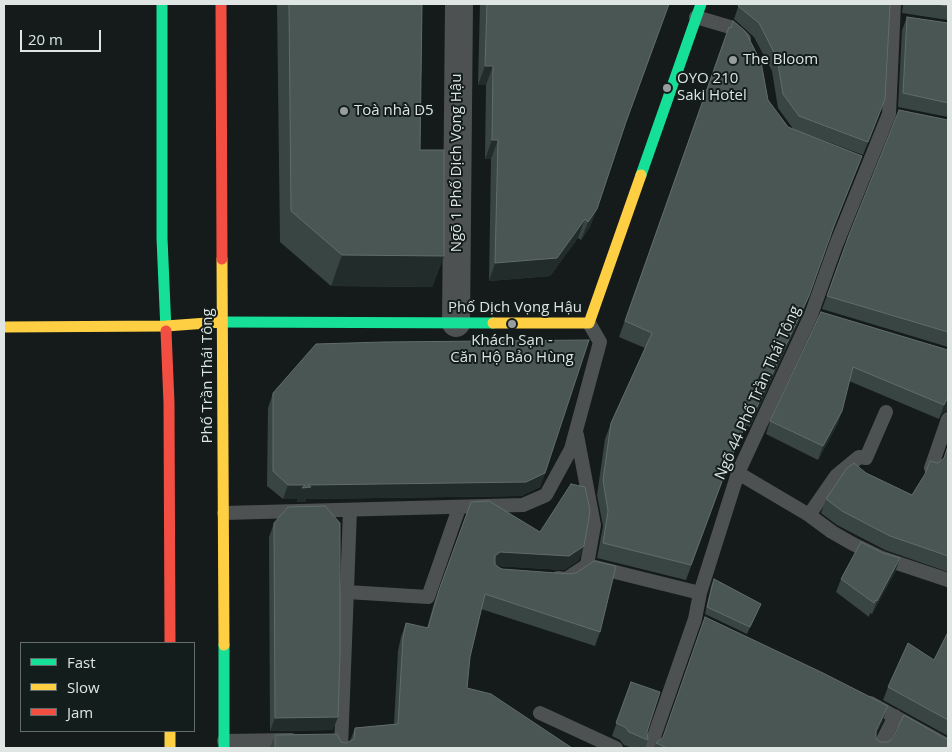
<!DOCTYPE html>
<meta charset="utf-8">
<style>
body{margin:0}
#map{position:relative;width:952px;height:752px;overflow:hidden;background:#151b1a;font-family:"Open Sans",sans-serif}
canvas{display:block}
.frame{position:absolute;inset:0;border:5px solid #dee5e3;pointer-events:none}
.legend{position:absolute;left:20px;top:642px;width:175px;height:90px;box-sizing:border-box;background:#131d1b;border:1px solid #646d6b;margin:0;padding:6px 9px;list-style:none;font-size:15px;color:#dee5e3}
.legend li{display:flex;align-items:center;gap:10px;height:25px}
.legend b{width:25px;border:1px solid #646d6b}
.scale{position:absolute;left:20px;top:30px;width:81px;height:22px;box-sizing:border-box;border:2px solid #dee5e3;border-top:0;padding-left:6px;font-size:15px;line-height:18px;white-space:nowrap;color:#dee5e3;-webkit-text-stroke:4px #131d1b;paint-order:stroke}
</style>
<div id="map">
<canvas width="952" height="752"></canvas>
<div class="frame"></div>
<ul class="legend">
<li><b style="height:6px;background:#16e098"></b>Fast</li>
<li><b style="height:6px;background:#ffcf43"></b>Slow</li>
<li><b style="height:6px;background:#f24e42"></b>Jam</li>
</ul>
<div class="scale">20 m</div>
</div>
<script>
const context = document.querySelector('canvas').getContext('2d');
context.lineJoin = 'round';
function shape(rows) {
  const path = new Path2D();
  for (const r of rows) {
    path.moveTo(r[0], r[1]);
    for (let i = 2; i < r.length; i += 2) path.lineTo(r[i], r[i + 1]);
  }
  return path;
}
function stroke(path, color, width, dash) {
  context.strokeStyle = color;
  context.lineWidth = width;
  context.lineCap = dash ? 'butt' : 'round';
  context.setLineDash(dash || []);
  context.stroke(path);
}
function fill(path, color) {
  context.fillStyle = color;
  context.fill(path, 'evenodd');
}
function label(font, color, halo, rows, align = 'center') {
  context.font = font + ' "Open Sans",sans-serif';
  context.lineWidth = 4;
  context.setLineDash([]);
  context.textBaseline = 'middle';
  context.strokeStyle = halo;
  context.fillStyle = color;
  for (const [text, x, y, turn = 0] of rows) {
    context.save();
    context.translate(x, y);
    context.rotate((+turn || 0) * Math.PI / 180);
    context.textAlign = isNaN(turn) ? turn : align;
    if (halo) context.strokeText(text, 0, 0);
    context.fillText(text, 0, 0);
    context.restore();
  }
}
const lane = shape([
 [696,17,730,27,744,39],
 [577,435,594,525,587,565],
 [931,468,948,419],
 [738,473,809,515,832,532,853,544,882,558,948,580],
 [224,513,523,505,546,495,571,449,600,342,589,323],
 [809,515,836,476,859,457,866,458,886,412],
 [558,578,566,579,587,565,700,593],
 [347,592,428,597,459,508],
 [870,703,948,746],
 [540,713,616,748],
 [224,741,291,740],
 [341,748,350,510],
 [650,748,695,619,700,593,738,473,811,315,836,245,889,114,894,4],
 [879,748,895,716]
]);
const street = shape([
 [456,323,459,4]
]);
const fast = shape([
 [162,4,162,238,166,331],
 [641,175,701,4],
 [221,322,493,323],
 [224,645,224,748]
]);
const slow = shape([
 [222,259,224,645],
 [493,323,589,323,641,175],
 [4,327,166,326,221,322],
 [170,731,170,748]
]);
const jam = shape([
 [221,4,222,259],
 [166,331,169,403,170,643]
]);
const wall = shape([
 [277,4,422,4,420,150,444,256,432,287,331,286,280,242],
 [480,4,669,4,626,122,590,227,581,240,578,238,550,276,489,281,491,159,485,159,486,85,478,85],
 [739,4,880,112,863,155,799,131,862,156,829,239,803,312,750,427,746,425,723,480,686,580,597,558,603,526,597,495,605,439,611,423,645,348,619,337,723,43,768,100,788,127,794,130,778,108,772,71,754,37,734,19],
 [903,4,948,4,948,20,902,13],
 [907,17,948,23,948,117,898,107,902,30],
 [948,120,948,347,822,309,849,235],
 [821,312,948,350,948,411,946,411,942,413,939,419,849,381,842,411,837,425,818,460,766,434,770,421],
 [273,393,545,473,540,487,521,496,306,499,305,502,297,502,298,499,283,499,267,486,268,408],
 [948,445,948,572,885,550,837,525,821,513,826,499,866,473,912,495,938,463,944,458],
 [471,502,579,560,564,570,497,566,600,632,595,646,481,609,470,657,467,688,572,748,270,748,275,735,341,742,346,743,350,741,355,728,394,724,398,651,401,637,406,623,427,628,434,603],
 [274,523,333,730,270,731,269,537],
 [883,553,900,558,895,572,872,614,870,613,869,617,836,592,841,579],
 [714,579,761,604,747,634,705,614,711,586],
 [948,632,948,736,883,700,888,687,934,660],
 [631,682,647,732,648,740,645,748,632,748,624,745,620,740,612,736],
 [883,720,876,734,876,739,880,742,948,748,654,748,656,743]
]);
const shadedWall = shape([
 [485,66,493,66,486,85,478,85],
 [492,140,498,140,491,159,485,159],
 [597,209,590,227,581,240,588,222],
 [585,219,578,238,550,276,489,281,495,263],
 [342,255,444,256,432,287,331,286],
 [809,296,803,312,750,427,755,411],
 [948,398,948,411,946,411,942,413,939,419,944,405,947,399],
 [752,410,746,425,723,480,686,580,728,465],
 [842,411,837,425,818,460,823,446],
 [545,473,540,487,521,496,306,499,305,502,297,502,298,499,283,499,288,485,308,485],
 [584,546,579,560,564,570,495,566,495,556,500,552],
 [900,558,895,572,872,614,877,601],
 [888,706,883,720,871,745,876,731],
 [338,717,333,730,270,731,275,718]
]);
const building = shape([
 [289,4,422,4,420,150,444,150,444,256,342,255,291,211,289,4],
 [487,4,669,4,626,122,597,209,588,222,585,219,557,258,495,263,498,140,492,140,493,66,485,66,487,4],
 [739,4,890,4,885,99,868,142,799,116,783,94,777,58,759,23,738,6,739,4],
 [936,4,948,4,948,6,936,4],
 [907,17,948,23,948,103,903,93,907,17],
 [733,21,745,31,761,62,768,100,788,127,862,156,834,226,809,296,755,411,752,410,728,465,691,565,603,543,608,511,603,480,611,423,652,333,625,321,729,27,731,28,733,21],
 [899,110,948,120,948,332,827,296,849,235,899,110],
 [821,312,948,350,948,398,947,399,944,405,853,367,842,411,823,446,770,421,821,312],
 [589,340,545,473,526,482,308,485,311,487,302,488,305,485,288,485,273,471,273,393,316,344,384,342,589,340],
 [948,446,948,556,890,536,842,511,826,499,847,468,854,463,866,473,912,495,925,474,930,461,938,463,944,458,948,446],
 [571,484,585,487,590,511,584,546,569,556,500,552,495,556,495,564,498,567,502,569,570,574,576,573,594,561,616,566,600,632,485,594,470,657,467,688,491,694,572,748,275,748,275,735,337,734,341,742,346,743,354,739,355,728,398,724,403,638,406,623,428,628,439,590,471,502,489,501,540,532,571,484],
 [325,506,340,523,340,654,338,717,275,718,274,523,288,507,325,506],
 [861,542,883,553,900,558,877,601,875,600,874,603,841,579,861,542],
 [714,579,761,604,750,627,707,607,714,579],
 [705,617,823,673,888,706,876,731,876,739,880,742,888,742,892,739,904,715,948,740,948,748,664,748,665,747,656,743,663,737,705,617],
 [948,632,948,720,888,687,908,643,934,660,948,632],
 [631,682,660,692,647,732,648,740,629,732,625,727,616,723,631,682]
]);
const markers = [
 [733,60,5,"#989e9d"],
 [667,88,5,"#989e9d"],
 [344,111,5,"#989e9d"],
 [512,324,5,"#989e9d"]
];
const poiNames = [
 ["The Bloom",743,60],
 ["OYO 210",677,79],
 ["Saki Hotel",677,96],
 ["Toà nhà D5",354,111],
 ["Khách Sạn -",512,341,"center"],
 ["Căn Hộ Bảo Hùng",512,358,"center"]
];
const streetNames = [
 ["Ngõ 1 Phố Dịch Vọng Hậu",457,163,-90],
 ["Phố Dịch Vọng Hậu",515,308],
 ["Phố Trần Thái Tông",208,376,-90],
 ["Ngõ 44 Phố Trần Thái Tông",758,393,-66]
];
stroke(lane, '#4e5151', 14);
stroke(street, '#4e5151', 28);
stroke(fast, '#16e098', 11);
stroke(slow, '#ffcf43', 11);
stroke(jam, '#f24e42', 11);
fill(wall, '#384543');
fill(shadedWall, '#222d2b');
fill(building, '#495654');
stroke(building, '#616d6b', 1);
for (const [x, y, r, color] of markers) {
  const dot = new Path2D();
  dot.arc(x, y, r, 0, 2 * Math.PI);
  context.fillStyle = color;
  context.fill(dot);
  stroke(dot, '#131d1b', 2);
}
label('15px', '#dee5e3', '#131d1b', poiNames, 'left');
label('15px', '#dee5e3', '#131d1b', streetNames);
</script>
